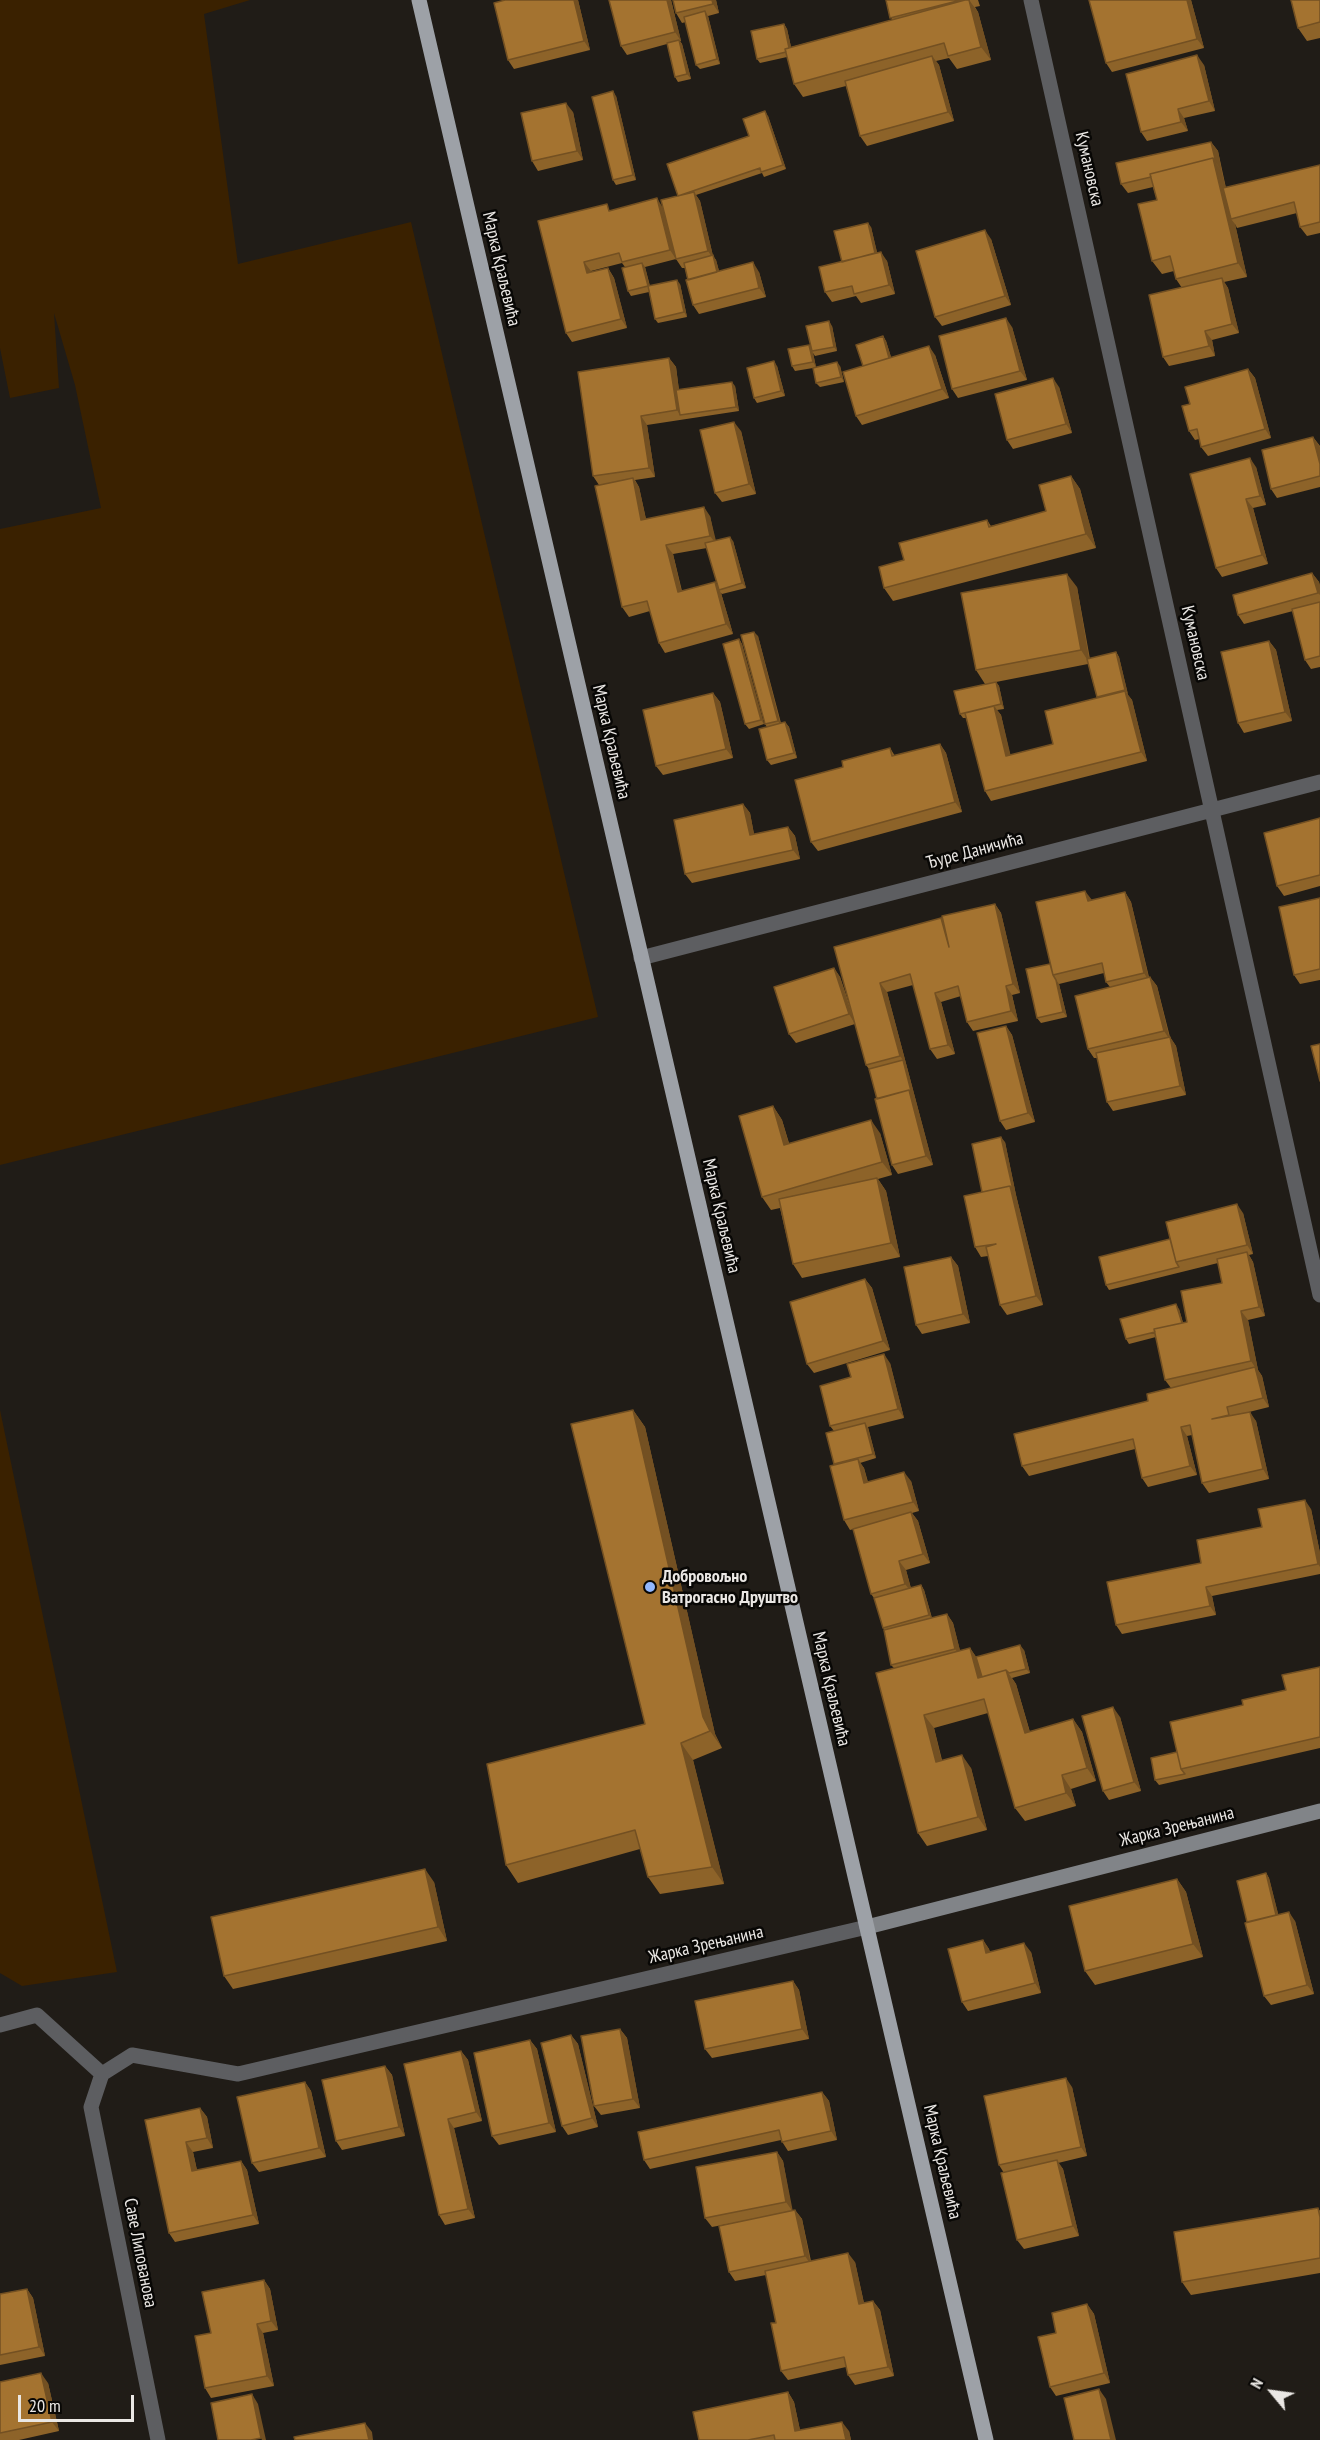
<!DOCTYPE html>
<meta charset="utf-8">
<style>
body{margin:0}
#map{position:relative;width:1320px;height:2440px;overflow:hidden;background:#201c17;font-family:"PT Sans Narrow",sans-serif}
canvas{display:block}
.north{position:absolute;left:1242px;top:2362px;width:60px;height:60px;-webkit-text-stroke:4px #080705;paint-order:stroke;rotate:299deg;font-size:16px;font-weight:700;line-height:24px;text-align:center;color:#eae7e4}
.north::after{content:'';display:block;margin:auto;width:21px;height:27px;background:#eae7e4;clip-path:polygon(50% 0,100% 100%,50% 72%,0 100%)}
.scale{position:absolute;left:18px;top:2395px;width:116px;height:27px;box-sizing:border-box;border:3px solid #eae7e4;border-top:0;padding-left:8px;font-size:18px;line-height:21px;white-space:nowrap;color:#eae7e4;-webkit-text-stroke:4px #080705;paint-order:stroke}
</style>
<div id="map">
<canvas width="1320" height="2440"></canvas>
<div class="north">N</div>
<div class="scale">20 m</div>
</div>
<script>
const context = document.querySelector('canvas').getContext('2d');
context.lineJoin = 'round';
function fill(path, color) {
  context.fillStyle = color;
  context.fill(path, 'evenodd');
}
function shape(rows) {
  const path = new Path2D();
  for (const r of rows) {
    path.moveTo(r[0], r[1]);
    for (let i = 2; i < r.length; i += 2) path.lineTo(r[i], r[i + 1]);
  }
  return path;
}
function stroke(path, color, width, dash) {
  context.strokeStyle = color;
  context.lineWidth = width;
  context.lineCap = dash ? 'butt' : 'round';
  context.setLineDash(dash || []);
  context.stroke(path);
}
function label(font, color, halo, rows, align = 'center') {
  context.font = font + ' "PT Sans Narrow",sans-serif';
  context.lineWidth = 5;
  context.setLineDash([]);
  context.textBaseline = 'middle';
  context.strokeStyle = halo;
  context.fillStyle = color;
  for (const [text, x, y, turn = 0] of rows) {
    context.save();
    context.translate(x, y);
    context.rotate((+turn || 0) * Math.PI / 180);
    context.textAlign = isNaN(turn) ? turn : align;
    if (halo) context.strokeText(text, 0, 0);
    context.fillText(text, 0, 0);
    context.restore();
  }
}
const green = shape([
 [0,0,250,0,204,14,238,264,411,222,598,1017,0,1165,0,529,101,508,75,385,54,313,59,388,10,398,0,348],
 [0,1410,117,1972,22,1986,0,1973]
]);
const street = shape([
 [1031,0,1320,1295],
 [641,958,1320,782],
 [0,2025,37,2015,102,2074],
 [102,2074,132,2055,238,2074,867,1927],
 [102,2074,91,2107,158,2440]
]);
const secondary = shape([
 [867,1927,1320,1811]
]);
const primary = shape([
 [419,0,986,2440]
]);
const wall = shape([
 [578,0,590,50,514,69,508,60],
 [609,0,671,0,681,41,680,41,682,44,691,79,678,82,675,77,667,44,627,55,621,46],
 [673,0,716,0,719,13,708,16,720,64,700,69,696,65,686,22,682,23,676,13],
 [886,0,978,0,980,6,975,7,978,12,991,60,957,69,949,58,936,61,939,65,954,121,867,146,860,136,846,86,803,97,794,84,787,57,760,63,757,59,784,24,787,29,791,47,892,20],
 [1089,0,1191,0,1204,48,1112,72,1106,63],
 [1320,0,1320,38,1307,41,1298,28],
 [1204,65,1215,111,1184,118,1188,131,1147,141,1141,132],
 [616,96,636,180,616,185,613,180],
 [573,112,583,160,538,171,532,161],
 [768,116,786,169,764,177,762,173,696,195,700,201,713,256,716,260,719,271,759,272,766,297,699,314,693,305,685,268,682,268,676,259,645,267,650,286,680,284,687,317,658,323,655,319,649,292,631,296,628,291,625,267,622,263,591,271,591,272,608,268,614,278,627,328,572,342,566,333,538,221,612,210,663,207,678,196,749,136],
 [1211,142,1218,151,1226,188,1320,165,1320,233,1307,236,1300,227,1297,213,1237,228,1235,224,1247,277,1224,282,1228,288,1239,333,1212,340,1215,356,1169,366,1163,357,1182,288,1176,279,1174,271,1162,274,1152,261,1157,200,1153,187,1128,193,1121,184],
 [871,227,877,253,887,261,895,294,861,303,856,296,832,302,825,292,842,262],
 [991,239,1011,305,942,326,935,317],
 [832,326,837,351,815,356,813,353,816,367,840,366,844,382,820,387,816,383,813,368,795,371,792,366],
 [1012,327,1027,380,958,398,952,389],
 [883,336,886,341,891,357,935,355,949,398,862,425,856,416,863,366],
 [669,358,676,367,679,390,735,386,739,411,647,425,655,477,635,480,639,487,646,519,710,516,715,540,733,541,746,588,722,594,721,593,733,634,665,653,659,643,650,611,629,617,622,607,599,485,593,476],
 [707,548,719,588,715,582,682,591,673,554],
 [777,366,785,396,757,403,754,398],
 [1248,369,1255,378,1271,438,1208,456,1201,447,1199,439,1195,440,1189,431,1190,404],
 [1059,387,1072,433,1013,449,1007,440],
 [741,431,756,494,722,502,715,493],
 [1313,437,1320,446,1320,487,1277,498,1271,489],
 [1256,467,1266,505,1253,508,1268,564,1222,577,1216,568],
 [1071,476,1080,489,1096,548,893,601,884,588,904,560,987,520,991,526,1046,511],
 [1312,573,1319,582,1320,586,1320,667,1311,669,1305,660,1293,611,1244,624,1238,615],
 [1077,587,1090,659,1116,652,1119,657,1128,695,1132,700,1147,761,991,801,985,791,966,718,963,718,960,714,985,684,976,670],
 [1088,664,1097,698,1053,744,1010,755,1001,715,997,710,1004,709,999,686,996,682],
 [758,636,781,723,785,722,789,727,797,758,771,765,767,760,767,727,765,724],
 [739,639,742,644,764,724,749,729,745,724],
 [1269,641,1276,650,1292,721,1244,733,1238,723],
 [713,693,720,702,733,758,663,775,656,766],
 [940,744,946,753,962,812,818,851,811,842,843,767,890,748,895,756],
 [743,804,750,813,754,834,788,827,795,836,800,859,692,883,685,874],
 [1320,818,1320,886,1284,896,1277,886],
 [1125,892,1131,902,1149,977,1150,977,1157,986,1170,1037,1176,1046,1186,1095,1113,1111,1107,1102,1097,1058,1094,1058,1088,1049,1110,987,1106,982,1104,973,1059,984,1067,1017,1041,1023,1037,1018,1050,964,1092,900],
 [1320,898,1320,980,1300,984,1294,975],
 [995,904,1001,913,1020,993,1012,995,1018,1021,973,1031,967,1022,961,996,941,1002,955,1054,937,1059,930,1049,913,985,887,992,933,1165,898,1174,892,1165,877,1099,869,1069,866,1065,855,1024,796,1043,789,1034,834,968,840,977,853,1015,834,947,941,918,943,921],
 [1006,1026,1012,1035,1035,1122,1006,1130,1000,1121],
 [773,1106,782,1120,789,1143,880,1133,892,1175,878,1179,886,1191,900,1257,802,1278,793,1264,780,1208,771,1210,762,1197],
 [1005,1142,1016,1195,1043,1305,1007,1315,1000,1305,988,1256,981,1257,975,1247,982,1192],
 [1243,1213,1253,1254,1249,1255,1253,1262,1265,1316,1248,1320,1258,1370,1262,1376,1269,1407,1245,1413,1256,1421,1269,1479,1209,1493,1202,1483,1192,1435,1187,1436,1197,1475,1148,1487,1142,1478,1135,1449,1029,1476,1022,1466,1171,1388,1165,1380,1156,1337,1129,1344,1126,1339,1179,1309,1183,1323,1187,1322,1222,1283,1218,1263,1109,1290,1106,1285,1170,1239],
 [951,1257,958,1266,970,1323,922,1334,916,1325],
 [865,1279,872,1288,890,1350,814,1373,807,1364],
 [890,1363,904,1418,868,1427,876,1458,860,1463,864,1468,868,1482,911,1481,919,1511,912,1513,918,1521,930,1563,906,1570,911,1588,921,1585,924,1590,932,1618,947,1614,953,1623,960,1651,970,1648,976,1657,1024,1650,1030,1673,1012,1678,1016,1684,1030,1732,1073,1719,1082,1732,1096,1781,1071,1789,1076,1806,1025,1821,1015,1808,988,1713,934,1728,942,1760,971,1768,987,1830,927,1846,918,1833,894,1668,891,1665,884,1630,874,1598,871,1594,869,1525,850,1530,844,1520,834,1464,834,1431,830,1426,851,1377],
 [633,1410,645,1427,715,1734,722,1748,693,1760,724,1884,660,1894,648,1877,640,1849,518,1883,506,1865,645,1724],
 [1311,1509,1320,1553,1320,1574,1212,1596,1216,1615,1122,1634,1116,1625,1201,1563,1262,1527],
 [1320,1667,1320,1748,1159,1785,1155,1780,1177,1752,1243,1705,1286,1690],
 [1120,1717,1141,1791,1109,1800,1103,1791],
 [1266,1873,1269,1878,1278,1914,1295,1921,1314,1994,1271,2005,1264,1996,1247,1922],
 [1177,1879,1186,1892,1203,1957,1095,1985,1085,1971],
 [434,1882,447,1941,233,1989,224,1976],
 [983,1940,989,1949,990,1952,1031,1952,1041,1993,968,2011,962,2002],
 [793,1981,799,1990,809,2039,712,2058,705,2049],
 [620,2029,627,2038,640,2108,601,2115,594,2106],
 [571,2035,578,2044,598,2127,568,2135,562,2126],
 [530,2040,537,2049,556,2132,499,2145,492,2136],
 [461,2051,468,2060,482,2121,454,2128,475,2218,445,2225,439,2215,404,2064],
 [385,2066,392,2075,405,2136,342,2150,336,2141],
 [305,2082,311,2091,326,2157,259,2172,252,2163],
 [1072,2087,1087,2156,1058,2163,1063,2169,1079,2236,1024,2249,1017,2240,1004,2173,999,2165],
 [822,2092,829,2101,837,2140,788,2151,781,2140,650,2169,644,2160],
 [200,2108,207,2117,213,2148,193,2152,197,2170,241,2161,247,2170,259,2224,175,2242,169,2233,145,2120],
 [777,2152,783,2161,792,2211,795,2210,802,2219,811,2261,855,2262,864,2303,873,2301,880,2310,894,2376,855,2385,848,2375,846,2367,788,2380,781,2371,776,2323,766,2275,735,2281,729,2272,754,2219,712,2227,705,2218],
 [1320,2210,1320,2273,1191,2295,1182,2282],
 [264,2280,270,2289,278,2330,263,2333,274,2386,211,2398,205,2388,211,2333],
 [27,2289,33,2298,45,2356,0,2365,0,2294],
 [1087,2304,1094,2314,1110,2383,1056,2396,1050,2387,1056,2333],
 [0,2382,48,2383,59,2431,19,2440,0,2440],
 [788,2392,794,2402,800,2430,849,2431,851,2440,699,2440]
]);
const shadedWall = shape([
 [574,0,578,0,590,50,584,41],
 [667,0,671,0,681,41,675,32],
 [712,0,716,0,719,13,713,4],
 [969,0,978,12,991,60,981,47],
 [1187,0,1191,0,1204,48,1197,39],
 [705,11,708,16,720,64,717,59],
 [784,24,787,29,793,56,790,51],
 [679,40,682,44,691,79,687,74],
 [1197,55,1204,65,1215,111,1209,101],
 [932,56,939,65,954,121,948,112],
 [613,91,616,96,636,180,633,175],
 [566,103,573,112,583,160,577,151],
 [1178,109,1184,118,1188,131,1181,122],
 [765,111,768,116,786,169,783,165],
 [1211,142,1218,151,1222,172,1216,163],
 [1213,158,1222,172,1233,218,1231,219,1235,224,1247,277,1238,263],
 [694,192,700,201,713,256,716,260,722,282,718,277,714,260,708,251],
 [657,198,663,208,676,259,670,250],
 [868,223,871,227,879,260,876,256],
 [985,230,991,239,1011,305,1005,296],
 [881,252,887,261,895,294,889,285],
 [584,262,591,271,593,282,587,273],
 [753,262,759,272,766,297,759,288],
 [642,263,645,267,651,291,648,286],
 [608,268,614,278,627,328,621,319],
 [1222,278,1228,288,1239,333,1232,324],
 [677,280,680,284,687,317,684,312],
 [1006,318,1012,327,1027,380,1020,371],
 [829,321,832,326,837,351,834,347],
 [1205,331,1212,340,1215,356,1209,346],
 [883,336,886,341,894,367,891,363],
 [809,345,813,350,812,351,813,353,816,367,813,362],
 [929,346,935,355,949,398,942,389],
 [669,358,676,367,682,415,680,415,677,410],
 [774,361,777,366,785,396,781,391],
 [837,362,840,366,844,382,841,377],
 [1248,369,1255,378,1271,438,1265,429],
 [1053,378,1059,387,1072,433,1066,424],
 [732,382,735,386,739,411,736,407],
 [641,416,647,425,655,477,649,468],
 [734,422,741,431,756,494,749,484],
 [1313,437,1320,447,1320,464],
 [1250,458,1256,467,1266,505,1260,496],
 [1071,476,1080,489,1096,548,1086,534],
 [633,478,639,487,648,529,641,520],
 [1246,499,1253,508,1268,564,1262,555],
 [704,507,710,516,717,545,710,536],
 [730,537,733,541,746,588,742,583],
 [666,545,673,554,684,602,678,592],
 [1312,573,1319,582,1320,586,1320,595,1318,593],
 [1067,574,1077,587,1090,664,1081,650],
 [715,582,721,593,733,634,726,624],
 [754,632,758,636,781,726,778,721],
 [739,639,742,644,764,724,761,720],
 [1269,641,1276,650,1292,721,1285,712],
 [1116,652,1119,657,1128,694,1125,690],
 [996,682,999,686,1004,709,1001,704],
 [1125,691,1132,700,1147,761,1141,752],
 [713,693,720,702,733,758,726,749],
 [994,706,1001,715,1013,765,1006,756],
 [785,722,789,727,797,758,794,753],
 [940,744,946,753,962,812,955,802],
 [743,804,750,813,756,845,750,835],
 [788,827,795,836,800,859,793,850],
 [1085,891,1092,900,1088,901],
 [1125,892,1131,902,1150,983,1144,973],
 [995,904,1001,913,1020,993,1013,984],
 [834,968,840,977,855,1024,849,1014],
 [1150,977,1157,986,1170,1040,1164,1031],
 [1056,980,1059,984,1067,1017,1063,1012],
 [880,983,887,992,933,1165,926,1156,909,1090,903,1060,900,1056],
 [1006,986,1012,995,1018,1021,1011,1011],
 [935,993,941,1002,955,1054,948,1045],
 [1006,1026,1012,1035,1035,1122,1028,1113],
 [1170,1037,1176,1046,1186,1095,1180,1086],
 [773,1106,782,1120,793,1158,784,1145],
 [871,1120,880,1133,892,1175,882,1162],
 [1001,1137,1005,1142,1016,1195,1043,1305,1036,1296,1010,1186],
 [877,1178,886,1191,900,1257,891,1243],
 [1237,1204,1243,1213,1253,1254,1247,1245],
 [1247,1252,1253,1262,1265,1316,1259,1307],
 [951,1257,958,1266,970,1323,963,1314],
 [865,1279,872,1288,890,1350,883,1341],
 [1176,1304,1179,1309,1185,1329,1182,1325],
 [1241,1311,1248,1320,1258,1370,1262,1376,1269,1407,1263,1398,1255,1367,1251,1361],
 [884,1354,890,1363,904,1418,898,1409],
 [633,1410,645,1427,715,1734,722,1748,710,1731,703,1717],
 [1250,1412,1256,1421,1269,1479,1263,1469],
 [865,1423,868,1428,876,1458,873,1454],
 [1181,1427,1187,1436,1197,1475,1190,1466],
 [858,1459,864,1468,870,1492,864,1483],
 [904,1472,911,1481,919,1511,913,1502],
 [1305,1500,1311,1509,1320,1553,1320,1567,1318,1564],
 [911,1512,918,1521,930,1563,923,1554],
 [899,1561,906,1570,912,1593,905,1584],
 [921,1585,924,1590,932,1619,929,1615],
 [1206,1587,1212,1596,1216,1615,1210,1606],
 [947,1614,953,1623,962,1658,955,1649],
 [1020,1645,1024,1650,1030,1673,1026,1669],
 [970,1648,979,1661,984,1680,978,1678],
 [1006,1670,1016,1684,1034,1747,1025,1733],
 [1113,1707,1120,1717,1141,1791,1134,1782],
 [924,1715,934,1728,945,1775,936,1762],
 [1073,1719,1082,1732,1096,1781,1087,1768],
 [681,1743,693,1760,724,1884,712,1867],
 [962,1755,971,1768,987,1830,978,1817],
 [1062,1775,1071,1789,1076,1806,1066,1793],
 [425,1869,434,1882,447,1941,438,1927],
 [1266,1873,1269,1878,1281,1925,1278,1920],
 [1177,1879,1186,1892,1203,1957,1193,1944],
 [1289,1912,1295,1921,1314,1994,1307,1985],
 [983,1940,989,1949,992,1962,986,1953],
 [1024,1943,1031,1952,1041,1993,1035,1983],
 [793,1981,799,1990,809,2039,802,2029],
 [620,2029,627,2038,640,2108,633,2099],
 [571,2035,578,2044,598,2127,592,2118],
 [530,2040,537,2049,556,2132,549,2123],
 [461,2051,468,2060,482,2121,476,2112],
 [385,2066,392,2075,405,2136,399,2127],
 [1066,2078,1072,2087,1087,2156,1081,2147],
 [305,2082,311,2091,326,2157,319,2148],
 [822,2092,829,2101,837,2140,831,2131],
 [200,2108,207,2117,213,2148,207,2138],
 [448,2119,454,2128,475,2218,468,2209],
 [186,2142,193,2152,199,2180,192,2171],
 [777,2152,783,2161,793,2212,786,2202],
 [1057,2160,1063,2169,1079,2236,1073,2226],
 [241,2161,247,2170,259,2224,253,2215],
 [795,2210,802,2219,811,2265,805,2256],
 [848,2253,855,2262,866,2313,859,2304],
 [264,2280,270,2289,278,2330,271,2321],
 [27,2289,33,2298,45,2356,39,2347],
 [873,2301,880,2310,894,2376,888,2367],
 [1087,2304,1094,2314,1110,2383,1104,2373],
 [257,2324,263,2333,274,2386,267,2376],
 [41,2373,48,2383,59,2431,52,2422],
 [1099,2389,1106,2399,1116,2440,1111,2440],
 [788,2392,794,2402,802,2440,795,2431],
 [252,2394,258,2404,266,2440,262,2440,261,2438],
 [842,2422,849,2431,851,2440,846,2440],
 [365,2423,372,2432,373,2440,369,2440]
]);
const building = shape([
 [505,0,574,0,584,41,508,60,494,3,505,0],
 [609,0,667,0,675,32,621,46,609,0],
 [673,0,712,0,713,4,676,13,673,0],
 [886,0,961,0,890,18,886,0],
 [965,0,969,0,981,47,948,56,944,43,794,84,785,49,965,0],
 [1089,0,1187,0,1197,39,1106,63,1089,0],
 [1291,0,1320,0,1320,22,1298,28,1291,0],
 [705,11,717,59,696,65,684,17,705,11],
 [784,24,789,48,785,49,786,52,757,59,751,31,784,24],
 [679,40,687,74,675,77,667,43,679,40],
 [1197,55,1209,101,1178,109,1181,122,1141,132,1126,74,1197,55],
 [932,56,948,112,860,136,845,81,932,56],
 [613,91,633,175,613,180,592,97,613,91],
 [566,103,577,151,532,161,521,113,566,103],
 [765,111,783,165,761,172,760,168,678,196,667,164,749,136,743,119,765,111],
 [1211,142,1216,163,1213,158,1150,174,1151,177,1121,184,1116,163,1211,142],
 [1213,158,1238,263,1176,279,1170,256,1152,261,1138,204,1157,200,1150,174,1213,158],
 [1320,165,1320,222,1300,227,1294,202,1231,219,1223,188,1320,165],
 [694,192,708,251,676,259,661,200,694,192],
 [657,198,670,250,622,262,619,253,584,262,587,273,608,268,621,319,566,333,538,221,607,204,609,211,657,198],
 [868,223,875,253,842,262,834,231,868,223],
 [985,230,1005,296,935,317,916,251,985,230],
 [881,252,889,285,854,294,852,286,825,292,819,267,881,252],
 [713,255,717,272,688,280,684,263,713,255],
 [753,262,759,288,693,305,686,280,753,262],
 [642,263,648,286,628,291,622,268,642,263],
 [1222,278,1232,324,1205,331,1209,346,1163,357,1149,295,1222,278],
 [677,280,684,312,655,319,648,286,677,280],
 [1006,318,1020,371,952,389,939,336,1006,318],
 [829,321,834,347,812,351,806,326,829,321],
 [883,336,889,358,863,366,856,345,883,336],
 [809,345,813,362,792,366,788,349,809,345],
 [929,346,942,389,856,416,843,372,929,346],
 [669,358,677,410,641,416,649,468,593,476,578,372,669,358],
 [774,361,781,391,754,398,747,368,774,361],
 [837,362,841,377,816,383,813,368,837,362],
 [1248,369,1265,429,1201,447,1197,429,1189,431,1182,406,1190,404,1185,387,1248,369],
 [1053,378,1066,424,1007,440,995,394,1053,378],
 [732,382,736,407,680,415,676,390,732,382],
 [734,422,749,484,715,493,700,430,734,422],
 [1313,437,1320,464,1320,476,1271,489,1262,450,1313,437],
 [1250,458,1260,496,1246,499,1262,555,1216,568,1190,474,1250,458],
 [1071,476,1086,534,884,588,879,567,904,560,899,543,987,520,989,527,1046,511,1039,485,1071,476],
 [633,478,641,520,704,507,710,536,666,545,678,592,715,582,726,624,659,643,647,601,622,607,595,486,633,478],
 [730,537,742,583,719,590,705,543,730,537],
 [1312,573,1318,593,1238,615,1233,595,1312,573],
 [1067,574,1081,650,976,670,961,593,1067,574],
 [1320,602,1320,656,1305,660,1292,609,1320,602],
 [754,632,778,721,765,724,741,635,754,632],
 [739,639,761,720,745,724,723,644,739,639],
 [1269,641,1285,712,1238,723,1221,652,1269,641],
 [1116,652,1125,690,1097,697,1087,659,1116,652],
 [996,682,1001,704,960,714,954,691,996,682],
 [1125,691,1141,752,985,791,965,713,994,706,1006,756,1053,744,1045,711,1125,691],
 [713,693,726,749,656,766,643,710,713,693],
 [785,722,794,753,767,760,759,729,785,722],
 [940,744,955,802,811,842,795,780,843,767,842,761,890,748,892,756,940,744],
 [743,804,750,835,788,827,793,850,685,874,674,820,743,804],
 [1320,818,1320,875,1277,886,1264,833,1320,818],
 [1085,891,1088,901,1125,892,1144,973,1106,982,1102,963,1053,975,1036,902,1085,891],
 [1320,898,1320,969,1294,975,1279,907,1320,898],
 [995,904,1013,984,1006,986,1011,1011,967,1022,958,986,935,993,948,1045,930,1049,910,974,880,983,900,1056,866,1065,834,947,941,918,949,947,942,916,995,904],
 [1050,964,1053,975,1056,980,1063,1012,1037,1018,1026,969,1050,964],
 [834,968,849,1014,789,1034,774,987,834,968],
 [1150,977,1164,1031,1088,1049,1075,996,1150,977],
 [1006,1026,1028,1113,1000,1121,977,1033,1006,1026],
 [1170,1037,1180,1086,1107,1102,1096,1053,1170,1037],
 [1320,1044,1320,1081,1311,1046,1320,1044],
 [903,1060,912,1095,909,1090,877,1099,869,1069,903,1060],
 [909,1090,926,1156,892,1165,875,1099,909,1090],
 [773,1106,784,1145,871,1120,882,1162,762,1197,739,1116,773,1106],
 [1001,1137,1013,1190,1010,1186,982,1192,972,1144,1001,1137],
 [877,1178,891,1243,793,1264,779,1199,877,1178],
 [1010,1186,1036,1296,1000,1305,986,1247,996,1244,975,1247,964,1196,1010,1186],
 [1237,1204,1247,1245,1176,1262,1166,1222,1237,1204],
 [1170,1239,1176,1262,1179,1267,1106,1285,1099,1257,1170,1239],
 [1247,1252,1259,1307,1241,1311,1251,1361,1165,1380,1154,1329,1187,1322,1181,1291,1222,1283,1217,1259,1247,1252],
 [951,1257,963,1314,916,1325,904,1267,951,1257],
 [865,1279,883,1341,807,1364,790,1302,865,1279],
 [1176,1304,1182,1323,1154,1329,1155,1332,1126,1339,1120,1319,1176,1304],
 [884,1354,898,1409,830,1426,820,1386,851,1377,847,1364,884,1354],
 [1255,1367,1263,1398,1227,1407,1229,1415,1212,1419,1250,1412,1263,1469,1202,1483,1190,1425,1181,1427,1190,1466,1142,1478,1133,1439,1022,1466,1014,1434,1148,1401,1147,1394,1255,1367],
 [633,1410,703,1717,710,1731,681,1743,712,1867,648,1877,635,1830,506,1865,487,1764,645,1724,571,1424,633,1410],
 [865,1423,873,1454,834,1464,826,1433,865,1423],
 [858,1459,864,1483,904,1472,913,1502,844,1520,830,1466,858,1459],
 [1305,1500,1318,1564,1206,1587,1210,1606,1116,1625,1107,1582,1201,1563,1197,1540,1262,1527,1258,1509,1305,1500],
 [911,1512,923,1554,899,1561,905,1584,871,1594,853,1529,911,1512],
 [921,1585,929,1615,883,1628,874,1598,921,1585],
 [947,1614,955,1649,891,1665,884,1630,947,1614],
 [1020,1645,1026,1669,1009,1673,1006,1670,982,1677,976,1657,1020,1645],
 [970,1648,978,1678,1006,1670,1025,1733,1073,1719,1087,1768,1062,1775,1066,1793,1015,1808,984,1699,924,1715,936,1762,962,1755,978,1817,918,1833,876,1673,970,1648],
 [1320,1667,1320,1737,1181,1769,1170,1722,1243,1705,1242,1700,1286,1690,1282,1675,1320,1667],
 [1113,1707,1134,1782,1103,1791,1082,1716,1113,1707],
 [1177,1752,1181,1769,1185,1774,1155,1780,1151,1758,1177,1752],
 [425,1869,438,1927,224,1976,211,1917,425,1869],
 [1266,1873,1276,1915,1247,1922,1237,1881,1266,1873],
 [1177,1879,1193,1944,1085,1971,1069,1906,1177,1879],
 [1289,1912,1307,1985,1264,1996,1245,1923,1289,1912],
 [983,1940,986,1953,1024,1943,1035,1983,962,2002,948,1949,983,1940],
 [793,1981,802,2029,705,2049,695,2001,793,1981],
 [620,2029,633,2099,594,2106,581,2036,620,2029],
 [571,2035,592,2118,562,2126,541,2043,571,2035],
 [530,2040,549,2123,492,2136,474,2053,530,2040],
 [461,2051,476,2112,448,2119,468,2209,439,2215,404,2064,461,2051],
 [385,2066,399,2127,336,2141,322,2080,385,2066],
 [1066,2078,1081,2147,999,2165,984,2096,1066,2078],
 [305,2082,319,2148,252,2163,237,2097,305,2082],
 [822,2092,831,2131,782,2142,779,2130,644,2160,638,2132,822,2092],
 [200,2108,207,2138,186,2142,192,2171,241,2161,253,2215,169,2233,145,2120,200,2108],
 [777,2152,786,2202,705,2218,696,2167,777,2152],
 [1057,2160,1073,2226,1017,2240,1001,2173,1057,2160],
 [1318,2208,1320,2217,1320,2258,1182,2282,1174,2232,1318,2208],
 [795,2210,805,2256,729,2272,719,2226,795,2210],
 [848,2253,859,2304,873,2301,888,2367,848,2375,844,2357,781,2371,771,2323,776,2323,765,2271,848,2253],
 [264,2280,271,2321,257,2324,267,2376,205,2388,195,2336,211,2333,202,2292,264,2280],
 [27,2289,39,2347,0,2355,0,2294,27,2289],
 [1087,2304,1104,2373,1050,2387,1038,2337,1056,2333,1052,2313,1087,2304],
 [41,2373,52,2422,0,2433,0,2382,41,2373],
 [1099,2389,1111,2440,1074,2440,1064,2398,1099,2389],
 [788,2392,795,2431,842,2422,846,2440,775,2440,774,2435,748,2440,699,2440,693,2412,788,2392],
 [252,2394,261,2438,251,2440,218,2440,211,2403,252,2394],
 [365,2423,369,2440,295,2440,294,2437,365,2423]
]);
const markers = [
 [650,1587,6,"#92b7fd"]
];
const streetNames = [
 ["Кумановска",1089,169,77],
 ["Марка Краљевића",501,269,77],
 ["Кумановска",1195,643,77],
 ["Марка Краљевића",611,742,77],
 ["Ђуре Даничића",975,851,-15],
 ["Марка Краљевића",721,1216,77],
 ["Марка Краљевића",831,1689,77],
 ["Жарка Зрењанина",1177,1827,-14],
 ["Жарка Зрењанина",706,1945,-13],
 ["Марка Краљевића",942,2162,77],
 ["Саве Липованова",140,2253,79]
];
const poiNames = [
 ["Добровољно",662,1577],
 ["Ватрогасно Друштво",662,1598]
];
fill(green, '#3a2100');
stroke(street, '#5d5e61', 15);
stroke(secondary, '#818488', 15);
stroke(primary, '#9da1a7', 15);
fill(wall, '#8d6329');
fill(shadedWall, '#735022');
fill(building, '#a47330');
stroke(building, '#735022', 1.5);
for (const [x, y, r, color] of markers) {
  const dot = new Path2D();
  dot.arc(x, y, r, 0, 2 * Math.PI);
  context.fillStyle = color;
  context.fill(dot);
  stroke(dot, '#080705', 2);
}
label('18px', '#eae7e4', '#080705', streetNames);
label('bold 18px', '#eae7e4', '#080705', poiNames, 'left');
</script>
